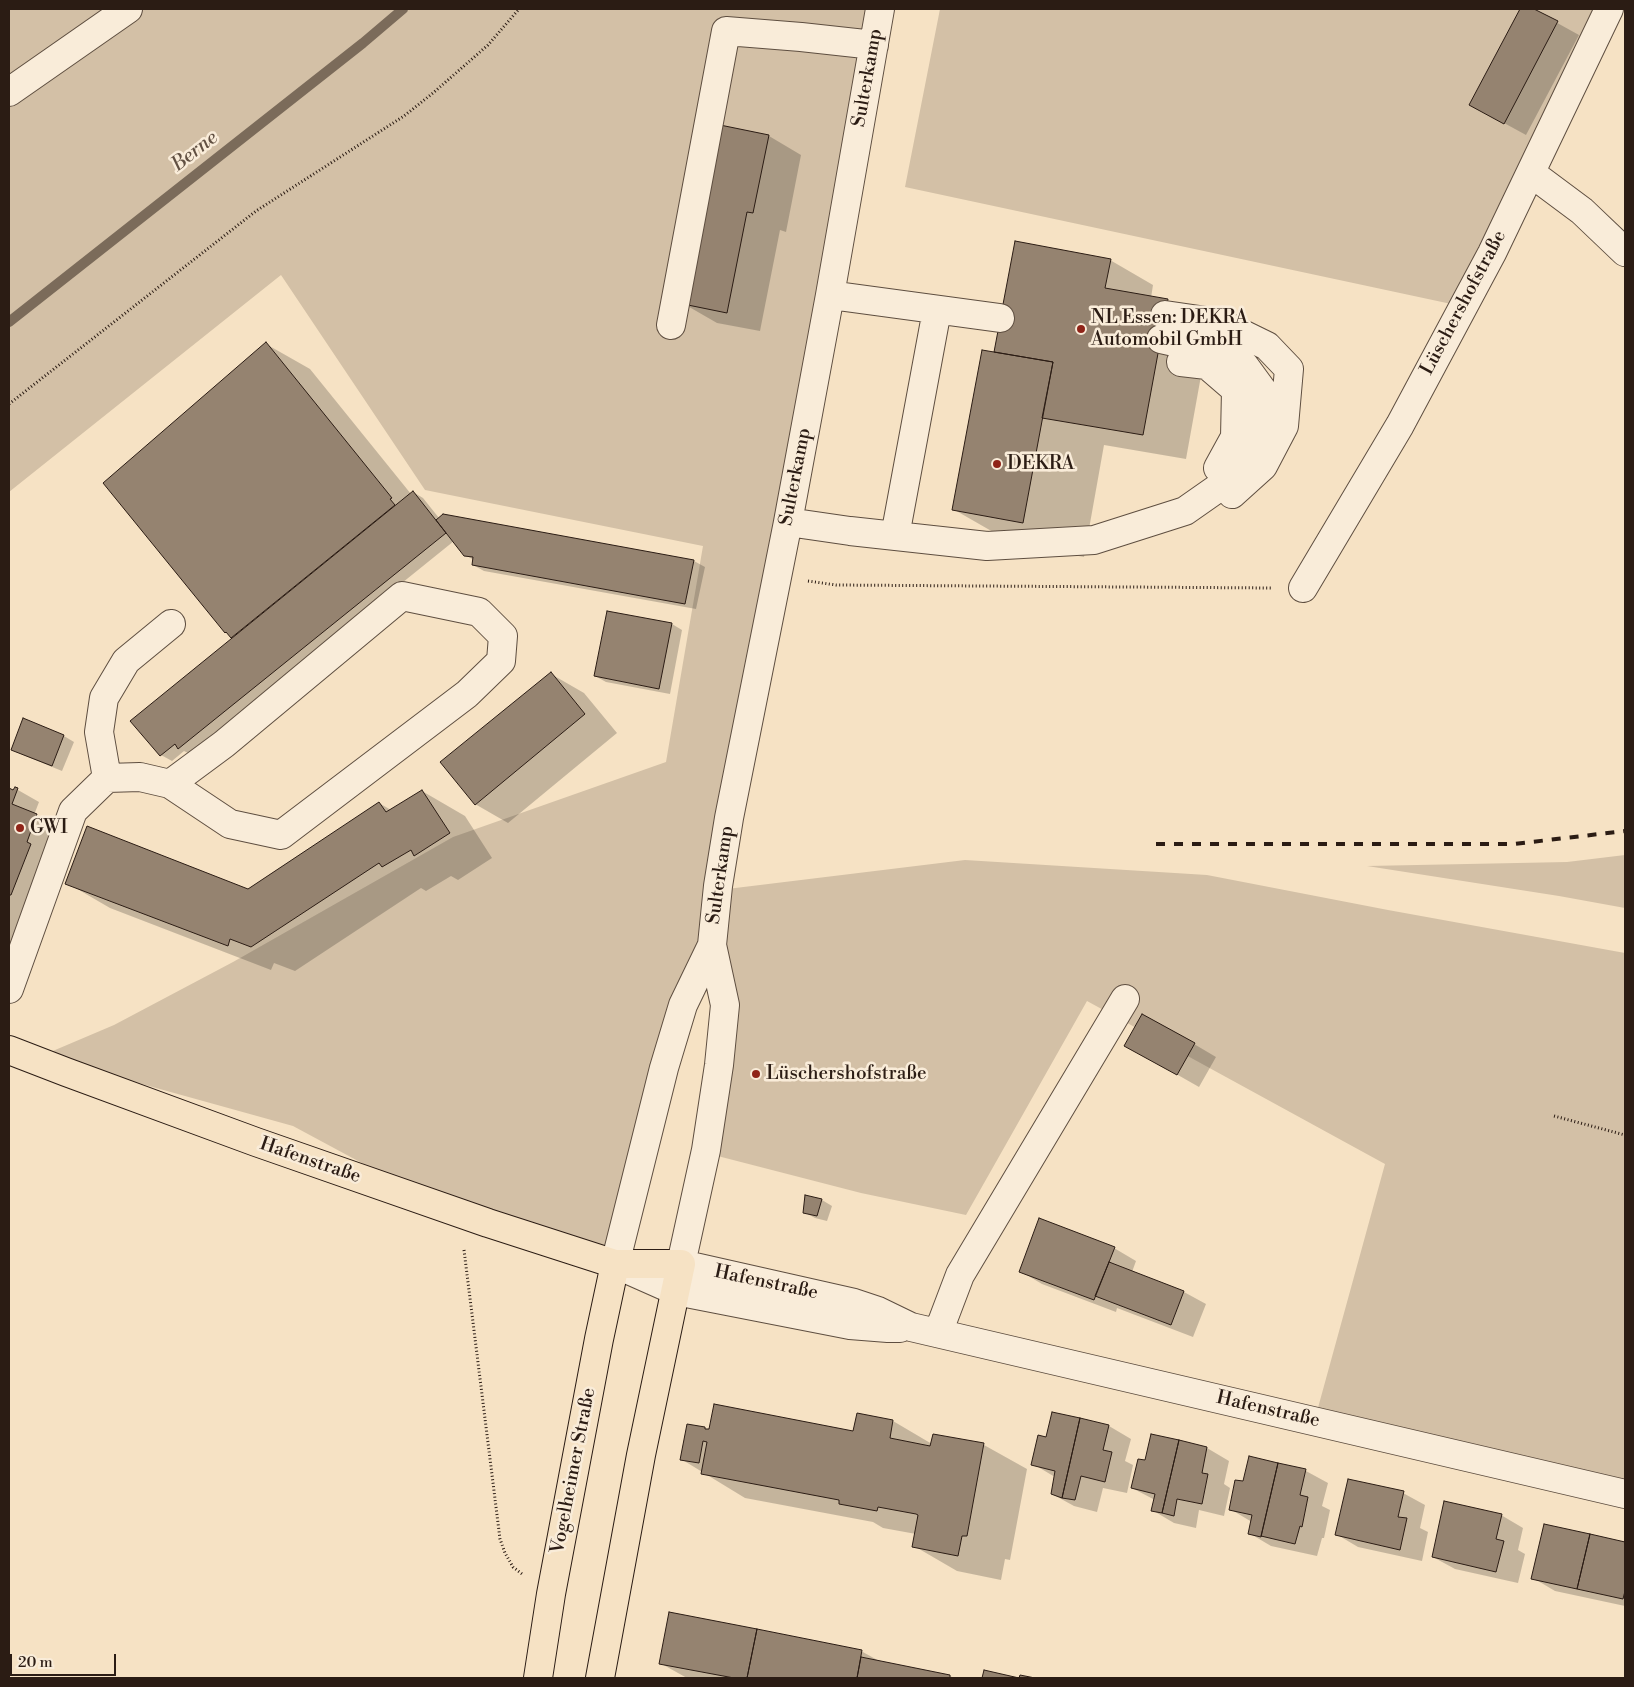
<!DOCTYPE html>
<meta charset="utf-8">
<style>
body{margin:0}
#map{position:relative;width:1634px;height:1687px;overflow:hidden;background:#f6e2c4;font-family:"Libre Bodoni",serif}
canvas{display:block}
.frame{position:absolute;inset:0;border:10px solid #2b1c14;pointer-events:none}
.scale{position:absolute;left:10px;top:1654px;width:106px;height:22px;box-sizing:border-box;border:2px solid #2b1c14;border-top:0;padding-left:6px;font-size:15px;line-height:18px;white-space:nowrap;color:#2b1c14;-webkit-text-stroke:4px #f9ecd9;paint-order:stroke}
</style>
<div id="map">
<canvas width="1634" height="1687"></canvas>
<div class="frame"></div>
<div class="scale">20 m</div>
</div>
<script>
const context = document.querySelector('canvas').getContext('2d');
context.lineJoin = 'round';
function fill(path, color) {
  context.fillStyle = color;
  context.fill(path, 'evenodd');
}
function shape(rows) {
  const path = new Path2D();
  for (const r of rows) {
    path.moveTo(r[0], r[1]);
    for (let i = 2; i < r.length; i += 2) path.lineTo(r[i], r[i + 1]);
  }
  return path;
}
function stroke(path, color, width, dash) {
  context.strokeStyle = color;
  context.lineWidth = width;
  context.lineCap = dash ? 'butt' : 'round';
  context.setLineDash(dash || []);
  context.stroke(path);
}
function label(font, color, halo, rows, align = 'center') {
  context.font = font + ' "Libre Bodoni",serif';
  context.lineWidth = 5;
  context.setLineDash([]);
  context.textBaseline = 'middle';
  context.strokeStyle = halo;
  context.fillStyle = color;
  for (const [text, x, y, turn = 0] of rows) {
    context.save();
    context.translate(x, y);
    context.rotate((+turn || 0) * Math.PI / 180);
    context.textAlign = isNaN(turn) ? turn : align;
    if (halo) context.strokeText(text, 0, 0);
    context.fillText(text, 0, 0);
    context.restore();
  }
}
const green = shape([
 [9,9,877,9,711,943,613,1260,425,1197,293,1126,41,1056,114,1025,233,962,453,837,666,762,703,546,425,490,281,275,9,492],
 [940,9,1598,9,1456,305,905,187],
 [1625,855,1625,908,1559,896,1367,866,1567,862],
 [965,860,1207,875,1388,910,1625,953,1625,1488,1316,1415,1385,1164,1087,1001,966,1215,861,1193,706,1153,719,890]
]);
const shadow = shape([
 [1521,9,1532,9,1579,35,1526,135,1471,105],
 [769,136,801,155,786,232,780,230,760,331,717,323,684,304],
 [1110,260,1153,285,1151,298,1167,301,1210,326,1186,459,1104,445,1084,557,1014,544,953,509,1001,354,996,351],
 [266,344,310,369,411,494,413,492,423,498,439,518,443,515,694,561,705,567,696,609,484,571,473,565,474,560,465,555,454,541,190,754,184,751,172,761,161,755,233,638,226,632,105,483],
 [672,624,682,630,670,694,606,682,595,676],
 [551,674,584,693,617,733,508,823,475,804],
 [24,720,64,736,74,742,62,771,23,755,12,749],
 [9,789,14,792,15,789,18,790,39,802,34,815,58,828,9,954],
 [422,791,465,816,492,858,458,880,451,876,426,891,421,888,295,971,274,963,271,970,110,908,67,883,248,891,379,803,391,810],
 [1194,1044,1216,1057,1199,1087,1148,1058],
 [822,1200,832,1206,827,1221,815,1218,804,1212],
 [1114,1248,1136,1261,1132,1272,1184,1292,1206,1304,1193,1337,1117,1308,1116,1312,1042,1284,1020,1271],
 [893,1421,932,1444,934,1435,984,1445,1027,1469,1010,1560,1005,1559,1001,1580,957,1571,914,1546,916,1534,883,1528,873,1522,745,1498,681,1459,705,1428,710,1431,854,1433],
 [1109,1426,1131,1439,1125,1461,1133,1465,1127,1493,1103,1488,1097,1512,1074,1506,1052,1494,1055,1477,1033,1464,1047,1439],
 [1152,1436,1207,1448,1229,1461,1224,1484,1230,1488,1224,1516,1199,1510,1196,1528,1174,1523,1152,1510,1155,1500,1132,1488,1146,1461],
 [1250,1458,1306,1471,1328,1483,1322,1506,1330,1510,1324,1538,1322,1538,1317,1556,1271,1546,1249,1533,1252,1522,1230,1509,1244,1483],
 [1403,1493,1425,1505,1420,1528,1428,1532,1422,1561,1358,1547,1336,1534],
 [1501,1515,1523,1528,1518,1550,1525,1554,1518,1583,1455,1569,1433,1557],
 [1545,1525,1625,1543,1625,1606,1555,1591,1533,1578],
 [861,1651,881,1662,950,1676,954,1678,687,1678,660,1663]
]);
const stream = shape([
 [9,322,363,43,403,9]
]);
const building = shape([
 [1520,9,1534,9,1558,21,1504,124,1469,105,1520,9],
 [720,125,769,135,753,213,747,212,727,313,683,304,720,125],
 [1015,241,1111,259,1105,288,1168,299,1143,435,1042,418,1053,362,994,352,1015,241],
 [266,342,392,498,390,499,395,505,231,638,226,632,225,633,103,483,266,342],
 [982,350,1053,362,1023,523,952,510,982,350],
 [413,491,446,533,178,749,175,744,160,756,130,721,413,491],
 [443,514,694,560,685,604,472,565,473,557,464,556,436,520,443,514],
 [607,611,672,623,659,689,594,676,607,611],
 [551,672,585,714,475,805,440,762,551,672],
 [23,718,64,735,52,766,11,750,23,718],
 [15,787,18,788,12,804,37,814,27,842,31,844,11,895,9,895,9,788,13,790,15,787],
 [422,790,450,833,414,856,411,850,382,867,379,863,251,947,230,939,228,946,65,884,87,826,248,889,379,802,386,812,422,790],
 [1142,1014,1195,1043,1177,1075,1124,1046,1142,1014],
 [805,1195,822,1199,817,1216,803,1213,805,1195],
 [1039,1218,1115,1247,1094,1300,1019,1272,1039,1218],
 [1109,1262,1184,1291,1171,1325,1095,1296,1109,1262],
 [714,1404,853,1431,857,1413,893,1420,890,1438,930,1446,933,1434,984,1443,967,1536,962,1536,958,1556,912,1547,918,1515,916,1514,878,1507,877,1511,839,1504,839,1500,701,1474,707,1442,703,1441,699,1463,680,1460,687,1424,705,1427,705,1429,709,1429,714,1404],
 [1052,1412,1080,1418,1062,1498,1051,1494,1055,1471,1031,1465,1038,1435,1046,1437,1052,1412],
 [1080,1418,1109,1425,1103,1450,1112,1452,1105,1482,1081,1476,1075,1500,1062,1498,1080,1418],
 [1151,1434,1179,1440,1162,1513,1151,1511,1155,1494,1131,1488,1138,1459,1145,1460,1151,1434],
 [1179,1440,1207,1447,1202,1473,1208,1474,1202,1504,1177,1499,1174,1516,1162,1513,1179,1440],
 [1249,1456,1278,1463,1261,1537,1248,1534,1252,1515,1229,1510,1235,1480,1243,1481,1249,1456],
 [1278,1463,1306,1469,1300,1495,1308,1497,1302,1527,1300,1526,1295,1544,1261,1536,1278,1463],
 [1348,1479,1404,1491,1398,1517,1407,1518,1400,1550,1335,1535,1348,1479],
 [1444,1501,1502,1514,1496,1539,1504,1541,1496,1572,1432,1557,1444,1501],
 [1544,1524,1590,1534,1577,1589,1531,1579,1544,1524],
 [1590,1534,1625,1542,1625,1591,1623,1599,1577,1589,1590,1534],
 [669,1612,757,1629,747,1678,734,1678,659,1664,669,1612],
 [757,1629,862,1650,857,1678,747,1678,757,1629],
 [861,1657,950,1675,950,1678,857,1678,861,1657],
 [984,1670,1019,1678,1020,1675,1035,1678,982,1678,984,1670]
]);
const path = shape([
 [9,404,256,211,404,116,433,93,488,45,519,9],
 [808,581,836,585,1272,588],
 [1554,1116,1625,1135],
 [464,1250,500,1539,505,1553,513,1567,522,1574]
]);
const minor = shape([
 [880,9,830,295,788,522,729,818,718,886,712,945,725,1005,719,1065,706,1150,681,1264,854,1303,878,1311,911,1327,1625,1494],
 [9,92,128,9],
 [1531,173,1582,211,1625,252],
 [830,295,1000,318],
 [1165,315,1220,323,1267,346,1289,369,1284,426,1263,466,1232,494],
 [671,325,726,31,801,37,874,45],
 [1181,362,1207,365,1236,390,1235,437,1218,468],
 [788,522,850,531,987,546,1094,540,1185,511,1235,476,1260,430,1263,391,1244,365,1215,351,1161,339],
 [895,536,937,310],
 [1303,588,1400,425,1492,253,1609,9],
 [107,778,99,732,104,698,126,661,171,624],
 [712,945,683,1005,664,1068,615,1264,676,1291,850,1325,888,1328,900,1328],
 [9,989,73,811,107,778,140,777,170,784,224,744,402,596,479,612,503,636,501,661,467,694,281,835,230,824,170,784],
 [938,1333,960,1275,1125,999]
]);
const major = shape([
 [9,1050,66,1072,256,1142,488,1223,615,1264,681,1264,641,1455,600,1678],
 [538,1678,551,1594,599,1339,615,1264]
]);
const rail = shape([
 [1156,844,1514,844,1625,831]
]);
const markers = [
 [1081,329,5,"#8f2418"],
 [997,464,5,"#8f2418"],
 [20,828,5,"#8f2418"],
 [756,1074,5,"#8f2418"]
];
const streetNames = [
 ["Sulterkamp",868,78,-80],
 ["Lüschershofstraße",1464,303,-62],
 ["Sulterkamp",796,477,-79],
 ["Sulterkamp",721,875,-82],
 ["Hafenstraße",310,1161,19],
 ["Hafenstraße",766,1283,12],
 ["Hafenstraße",1268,1410,13],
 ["Vogelheimer Straße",574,1471,-79]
];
const poiNames = [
 ["NL Essen: DEKRA",1091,318],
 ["Automobil GmbH",1091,340],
 ["DEKRA",1007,464],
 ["GWI",30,828],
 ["Lüschershofstraße",766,1074]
];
const waterNames = [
 ["Berne",195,152,-38]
];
fill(green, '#d3c0a6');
fill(shadow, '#0003');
stroke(stream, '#7b6b5a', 10);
fill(building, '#958370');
stroke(building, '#2b1c14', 1);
stroke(minor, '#5e4e40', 30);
stroke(major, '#2b1c14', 30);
stroke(path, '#2b1c14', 3, [1, 2.5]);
stroke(minor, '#f9ecd9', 28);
stroke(major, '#f6e2c4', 28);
stroke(rail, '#2b1c14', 4, [9, 9]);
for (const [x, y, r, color] of markers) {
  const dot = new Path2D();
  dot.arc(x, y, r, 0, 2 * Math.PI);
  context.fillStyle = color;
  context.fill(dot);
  stroke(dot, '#f9ecd9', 2);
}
label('19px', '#2b1c14', '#f9ecd9', streetNames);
label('19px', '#2b1c14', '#f9ecd9', poiNames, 'left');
label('italic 20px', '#615042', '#f9ecd9', waterNames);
</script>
